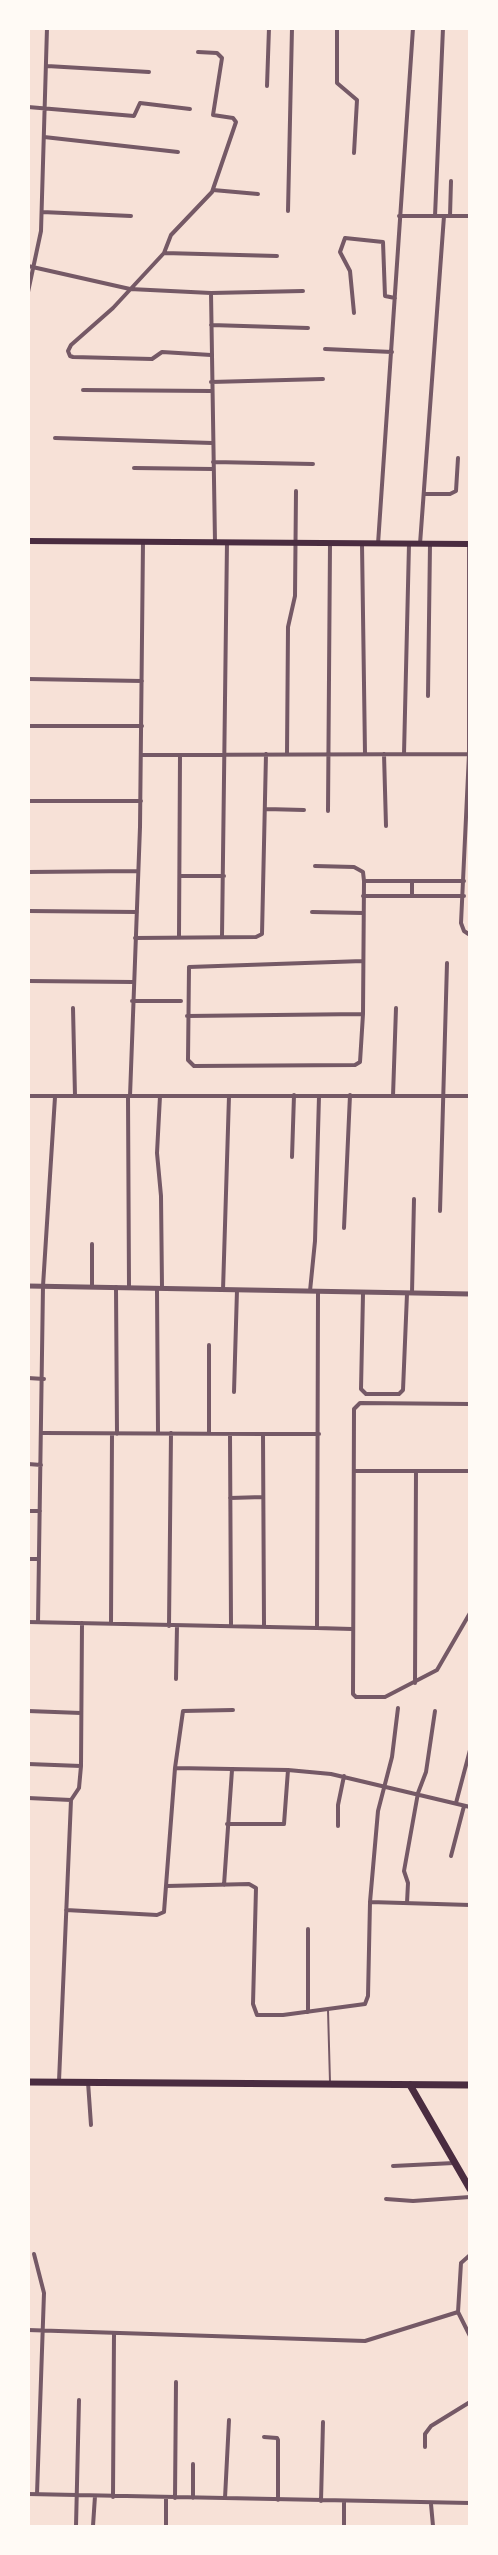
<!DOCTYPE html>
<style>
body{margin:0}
#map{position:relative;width:498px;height:2555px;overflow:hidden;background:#f7e1d7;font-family:"Nunito Sans",sans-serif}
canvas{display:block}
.frame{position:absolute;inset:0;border:30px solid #fffaf5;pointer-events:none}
</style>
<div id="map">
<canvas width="498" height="2555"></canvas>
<div class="frame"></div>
</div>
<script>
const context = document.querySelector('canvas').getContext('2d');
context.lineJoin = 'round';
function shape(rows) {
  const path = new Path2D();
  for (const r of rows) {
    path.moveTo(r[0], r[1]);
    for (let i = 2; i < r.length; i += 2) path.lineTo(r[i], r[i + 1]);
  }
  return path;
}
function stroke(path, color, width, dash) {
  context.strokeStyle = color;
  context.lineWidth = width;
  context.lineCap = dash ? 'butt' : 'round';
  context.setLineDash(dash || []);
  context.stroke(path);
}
const service = shape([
 [328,2010,330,2082]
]);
const minor = shape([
 [337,28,337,83,357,100,354,153],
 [47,66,149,72],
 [267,86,269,28],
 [28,107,134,116,140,103,190,109],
 [44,137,178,152],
 [213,190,258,194],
 [288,211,292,28],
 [42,212,131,216],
 [399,216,470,216],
 [435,216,443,28],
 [450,216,451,181],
 [164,253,171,235,212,192,236,122,233,118,213,115,222,58,217,53,198,52],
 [28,266,130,289,211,293,303,291],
 [28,292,41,231,47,28],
 [211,293,215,542],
 [354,313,350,271,340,252,345,238,383,242,385,296,395,298],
 [211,325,308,328],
 [325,349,392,352],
 [211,355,162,352,152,359,73,357,70,356,68,351,71,345,113,308,164,253,277,256],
 [211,382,323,379],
 [83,390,211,391],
 [55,438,212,443],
 [213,462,313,464],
 [134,468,213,469],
 [424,494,450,494,456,491,458,458],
 [362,544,365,754],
 [378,544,413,28],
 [420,544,444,216],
 [469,544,469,754,461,923,464,931,470,935],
 [28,679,142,681],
 [428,696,430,544],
 [28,726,142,726],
 [287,754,288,627,295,596,296,491],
 [384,754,386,826],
 [404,754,409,544],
 [142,755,470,754],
 [28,801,141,801],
 [266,809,304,810],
 [328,811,330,544],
 [315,866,354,867,363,872,364,881,363,1014,360,1062,355,1065,194,1066,188,1060,189,967,363,961],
 [28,872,138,871],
 [181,876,224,876],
 [364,881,464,881],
 [363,896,464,896],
 [412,896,412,881],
 [28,911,137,912],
 [312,912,363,913],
 [222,936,227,542],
 [179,937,180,755],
 [135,938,256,937,262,934,266,754],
 [28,981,133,982],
 [132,1001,181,1001],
 [73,1008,75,1096],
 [187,1016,363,1014],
 [28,1096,470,1096],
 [128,1096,129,1287],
 [130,1096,140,827,143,542],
 [160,1096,157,1153,161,1196,162,1288],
 [393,1096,396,1008],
 [292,1157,294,1095],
 [440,1211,447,963],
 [344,1228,350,1095],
 [92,1286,92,1244],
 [116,1287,117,1434],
 [157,1289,158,1433],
 [223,1290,229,1096],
 [310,1291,315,1241,319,1096],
 [412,1293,414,1199],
 [363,1294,361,1389,366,1394,399,1394,403,1390,407,1294],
 [28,1378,44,1379],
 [234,1392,237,1290],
 [470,1404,360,1403,354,1409,353,1694,356,1697,385,1697,437,1670,470,1613],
 [43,1433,263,1434,264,1626],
 [209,1433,209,1345],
 [230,1434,231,1626],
 [263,1434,319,1434],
 [28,1464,41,1465],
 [354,1471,470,1471],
 [230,1498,263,1497],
 [28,1511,40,1511],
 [28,1559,39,1559],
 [28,1622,317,1628,318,1292],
 [38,1622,43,1286,55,1097],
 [111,1623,112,1434],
 [169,1626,171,1433],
 [317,1628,352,1629],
 [176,1679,177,1626],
 [415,1683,416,1471],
 [28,1711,81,1713],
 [28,1764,81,1766],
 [175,1768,183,1711,233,1710],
 [28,1798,71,1800],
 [456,1803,470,1750],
 [227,1824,284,1824,288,1770],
 [338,1826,338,1805,344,1776],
 [451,1856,464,1806],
 [224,1885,232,1770],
 [167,1886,249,1884,256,1888,253,2004,257,2015,283,2015,365,2004,368,1996,370,1902,378,1811,392,1757,398,1708],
 [370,1902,470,1905],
 [407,1903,408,1883,404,1871,418,1793,426,1772,435,1711],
 [66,1910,157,1915,164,1912,175,1768,288,1770,331,1774,470,1807],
 [308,1929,308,2012],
 [59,2081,71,1800,79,1788,81,1766,82,1623],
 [88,2082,91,2125],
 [393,2166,454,2163],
 [386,2199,413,2201,470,2197],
 [34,2254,44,2293,37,2494],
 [470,2255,461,2263,458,2312,470,2336],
 [28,2330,365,2341,458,2312],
 [264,2437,277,2438,278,2440,278,2500],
 [425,2447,425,2434,431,2426,470,2402],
 [193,2464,193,2498],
 [28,2494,470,2503],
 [113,2497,114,2333],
 [166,2498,166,2526],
 [175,2498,176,2382],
 [225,2498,229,2420],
 [321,2501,323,2422],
 [431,2504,433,2526],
 [76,2526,79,2400],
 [93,2526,95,2496],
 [344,2526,344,2501]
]);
const tertiary = shape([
 [28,1286,470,1294]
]);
const secondary = shape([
 [28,541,470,544]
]);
const primary = shape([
 [410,2085,470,2189]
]);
const trunk = shape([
 [28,2082,470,2085]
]);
stroke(service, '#755966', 2);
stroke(minor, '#755966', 4);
stroke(tertiary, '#755966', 5);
stroke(secondary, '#4a2c40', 6);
stroke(primary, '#4a2c40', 7);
stroke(trunk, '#4a2c40', 7);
</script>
